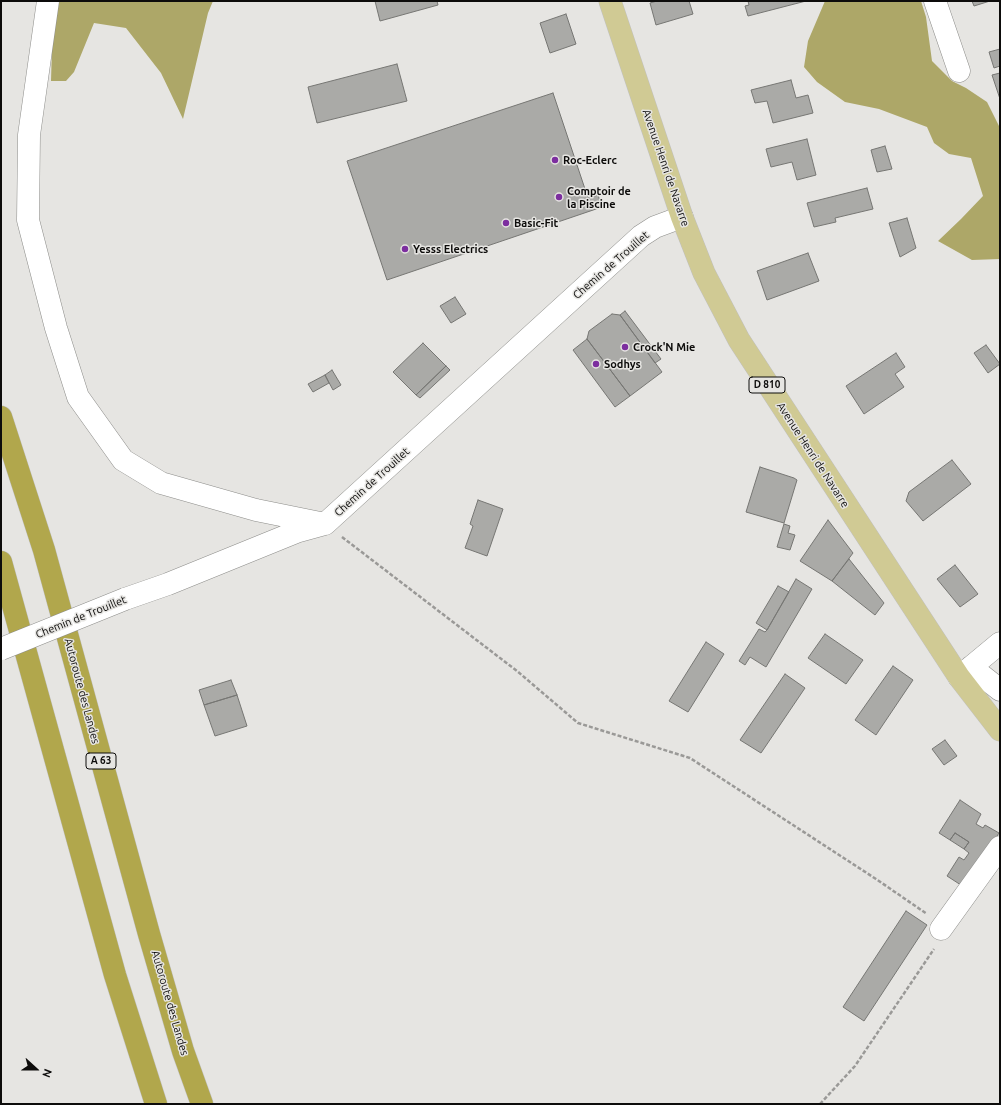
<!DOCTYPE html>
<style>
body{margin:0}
#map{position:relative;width:1001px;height:1105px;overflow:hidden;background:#e6e5e2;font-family:Ubuntu,sans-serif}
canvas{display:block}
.frame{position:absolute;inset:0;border:2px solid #0d0c0b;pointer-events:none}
.north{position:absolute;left:16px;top:1049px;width:40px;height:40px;-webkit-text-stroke:3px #e6e5e2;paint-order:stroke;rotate:111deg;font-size:11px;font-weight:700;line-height:16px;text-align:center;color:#0d0c0b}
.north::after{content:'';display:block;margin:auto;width:14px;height:18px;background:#0d0c0b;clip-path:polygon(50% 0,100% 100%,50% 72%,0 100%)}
</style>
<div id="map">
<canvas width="1001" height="1105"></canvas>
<div class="frame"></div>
<div class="north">N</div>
</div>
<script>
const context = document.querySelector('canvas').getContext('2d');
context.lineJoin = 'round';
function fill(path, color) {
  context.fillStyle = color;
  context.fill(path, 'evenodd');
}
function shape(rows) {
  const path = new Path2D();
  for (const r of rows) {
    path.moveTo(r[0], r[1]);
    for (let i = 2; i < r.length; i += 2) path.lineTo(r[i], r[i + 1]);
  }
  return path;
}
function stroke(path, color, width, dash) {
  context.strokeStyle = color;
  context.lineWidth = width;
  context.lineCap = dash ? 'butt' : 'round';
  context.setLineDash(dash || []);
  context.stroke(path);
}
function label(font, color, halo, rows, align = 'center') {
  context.font = font + ' Ubuntu,sans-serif';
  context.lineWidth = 3;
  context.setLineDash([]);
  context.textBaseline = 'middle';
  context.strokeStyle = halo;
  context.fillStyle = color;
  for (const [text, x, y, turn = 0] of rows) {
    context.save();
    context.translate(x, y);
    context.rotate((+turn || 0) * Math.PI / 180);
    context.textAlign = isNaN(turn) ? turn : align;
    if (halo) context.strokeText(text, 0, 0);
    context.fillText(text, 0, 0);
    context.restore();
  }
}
const forest = shape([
 [55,1,213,1,208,13,183,119,161,73,126,28,94,23,74,72,66,81,51,81,53,15],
 [825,1,921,1,926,17,932,61,952,81,966,88,987,102,1000,128,1000,259,972,260,938,241,961,219,983,196,971,158,949,154,934,143,927,127,879,109,845,102,817,82,804,67,808,41]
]);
const building = shape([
 [375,1,437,1,438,5,380,21,375,1],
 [657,1,689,1,693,14,656,25,650,3,657,1],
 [748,1,806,1,748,16,745,6,749,5,748,1],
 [972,1,990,1,974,6,972,1],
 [566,14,576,44,550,53,540,23,566,14],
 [1000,49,1000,66,994,68,989,52,1000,49],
 [397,64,407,101,317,123,308,87,397,64],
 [1000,73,1000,99,992,75,1000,73],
 [791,80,796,98,808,95,813,113,773,123,767,101,755,103,751,90,791,80],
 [553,93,588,198,598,195,602,207,387,280,347,161,553,93],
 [807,139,816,175,797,180,792,162,771,167,766,149,807,139],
 [885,146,892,169,877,172,871,150,885,146],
 [867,188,873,209,835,218,836,222,814,227,807,203,867,188],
 [907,218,916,248,900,257,889,223,907,218],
 [808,253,819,281,767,300,757,271,808,253],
 [455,297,466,314,451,323,440,306,455,297],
 [625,311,661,359,655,363,620,315,625,311],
 [612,314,620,315,662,372,630,396,587,339,589,331,612,314],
 [587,339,630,396,615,407,573,350,587,339],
 [423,343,446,366,416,395,393,372,423,343],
 [986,345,1000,364,988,373,974,353,986,345],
 [896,353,905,367,895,374,904,387,864,414,846,386,896,353],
 [446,366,450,370,420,398,416,395,446,366],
 [332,370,341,385,333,390,325,375,332,370],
 [325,375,329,383,313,392,308,384,325,375],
 [952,460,971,484,923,521,906,501,909,492,952,460],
 [760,467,794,478,797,480,784,523,746,512,760,467],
 [478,500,503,509,487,556,465,548,473,526,470,524,478,500],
 [828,520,853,553,832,581,800,561,828,520],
 [784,524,790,526,788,533,795,535,790,550,777,547,784,524],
 [849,559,884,603,875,615,832,581,849,559],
 [955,565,978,594,960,607,937,579,955,565],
 [796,579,812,589,766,667,750,657,745,665,739,661,759,629,765,632,767,630,796,579],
 [778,586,789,592,767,630,756,623,778,586],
 [825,634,863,660,846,684,808,658,825,634],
 [706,642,724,654,688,712,669,701,706,642],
 [893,666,913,680,876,735,855,720,893,666],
 [785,674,805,688,761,753,740,740,785,674],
 [231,680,237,695,204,705,199,690,231,680],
 [237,695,247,726,215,736,204,705,237,695],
 [945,740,957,756,944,765,932,749,945,740],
 [960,800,981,814,976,824,983,828,985,825,999,833,964,887,947,876,959,857,964,860,969,853,964,849,969,842,955,833,950,840,939,833,960,800],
 [955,833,969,842,964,849,950,840,955,833],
 [906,911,927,925,864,1021,843,1007,906,911]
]);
const path = shape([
 [342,537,517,671,578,723,690,758,876,879,927,914],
 [820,1104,855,1066,934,949]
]);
const minor = shape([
 [48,1,29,135,28,220,56,328,78,397,123,460,161,483,256,510,325,524],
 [935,1,959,71],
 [125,599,168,584,296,532,325,524,641,236,655,227,682,217],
 [971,667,1000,690],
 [959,677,1000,643],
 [941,929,1000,847]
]);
const major = shape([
 [610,1,682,217,704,273,739,340,959,677,1000,730]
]);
const highway = shape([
 [1,417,44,550,149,934,183,1051,202,1104],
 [1,562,115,975,156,1104]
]);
const minorBridge = shape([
 [1,649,125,599]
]);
const markers = [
 [555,160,4,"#7c2e9f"],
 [559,197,4,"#7c2e9f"],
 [506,223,4,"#7c2e9f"],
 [405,249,4,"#7c2e9f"],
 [625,347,4,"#7c2e9f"],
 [596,364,4,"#7c2e9f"]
];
const shields = [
 [767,385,36],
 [101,761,30]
];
const shieldNames = [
 ["D 810",767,385],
 ["A 63",101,761]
];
const poiNames = [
 ["Roc-Eclerc",563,160],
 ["Comptoir de",567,191],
 ["la Piscine",567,204],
 ["Basic-Fit",514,223],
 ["Yesss Electrics",413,249],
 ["Crock'N Mie",633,347],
 ["Sodhys",604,364]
];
const streetNames = [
 ["Avenue Henri de Navarre",666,168,71],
 ["Chemin de Trouillet",611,265,-41],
 ["Avenue Henri de Navarre",813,455,57],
 ["Chemin de Trouillet",372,482,-42],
 ["Chemin de Trouillet",81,617,-22],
 ["Autoroute des Landes",82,691,75],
 ["Autoroute des Landes",170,1003,74]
];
fill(forest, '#ada768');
fill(building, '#aaaaa7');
stroke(building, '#767673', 1);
stroke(minor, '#8d8d8a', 23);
stroke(major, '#c0c0c0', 23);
stroke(highway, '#c0c0c0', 23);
stroke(path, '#9a9997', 2.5, [4, 2]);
stroke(minor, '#fff', 22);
stroke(major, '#d0ca94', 22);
stroke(highway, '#b1a74c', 22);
stroke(minorBridge, '#8d8d8a', 23, []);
stroke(minorBridge, '#fff', 22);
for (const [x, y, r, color] of markers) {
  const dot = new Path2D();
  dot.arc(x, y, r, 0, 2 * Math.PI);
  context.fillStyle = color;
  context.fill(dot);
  stroke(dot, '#e6e5e2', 1.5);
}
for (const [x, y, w] of shields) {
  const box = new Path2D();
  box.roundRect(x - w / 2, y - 8, w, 16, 3);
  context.fillStyle = '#e6e5e2';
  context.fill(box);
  stroke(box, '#0d0c0b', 1);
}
label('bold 10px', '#0d0c0b', null, shieldNames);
label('bold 11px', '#0d0c0b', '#e6e5e2', poiNames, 'left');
label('11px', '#0d0c0b', '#e6e5e2', streetNames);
</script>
